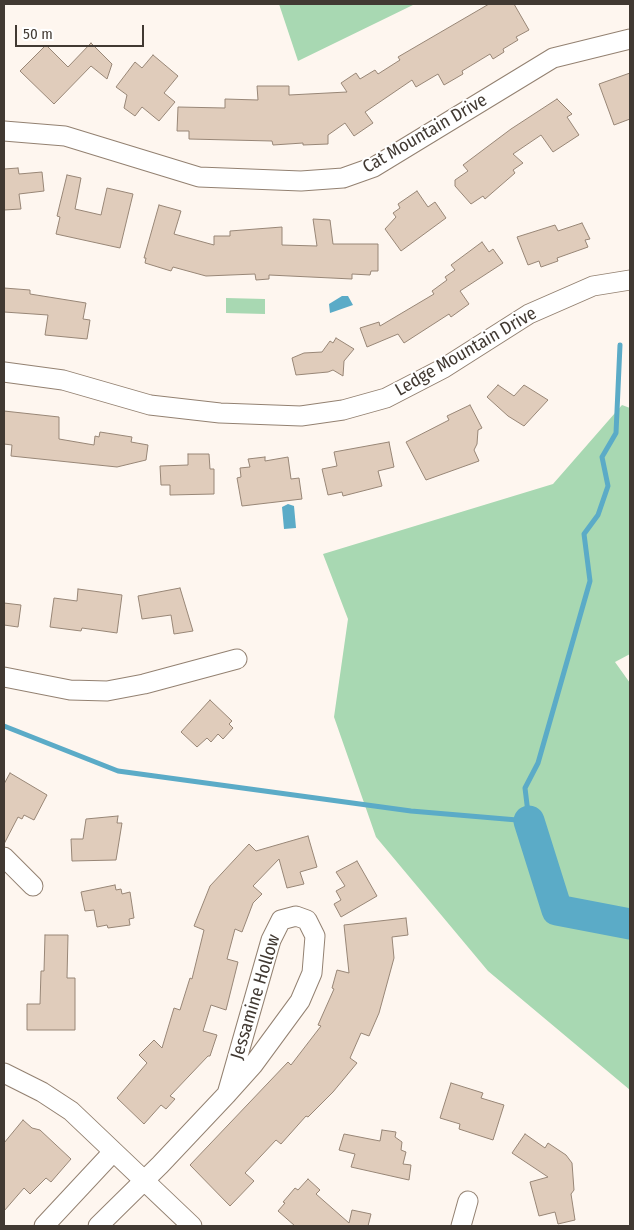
<!DOCTYPE html>
<style>
body{margin:0}
#map{position:relative;width:634px;height:1230px;overflow:hidden;background:#fef6ef;font-family:"Fira Sans Condensed",sans-serif}
canvas{display:block}
.frame{position:absolute;inset:0;border:5px solid #413932;pointer-events:none}
.scale{position:absolute;left:15px;top:25px;width:129px;height:22px;box-sizing:border-box;border:2px solid #413932;border-top:0;padding-left:6px;font-size:15px;line-height:18px;white-space:nowrap;color:#413932;-webkit-text-stroke:4px #fff;paint-order:stroke}
</style>
<div id="map">
<canvas width="634" height="1230"></canvas>
<div class="frame"></div>
<div class="scale">50 m</div>
</div>
<script>
const context = document.querySelector('canvas').getContext('2d');
context.lineJoin = 'round';
function fill(path, color) {
  context.fillStyle = color;
  context.fill(path, 'evenodd');
}
function shape(rows) {
  const path = new Path2D();
  for (const r of rows) {
    path.moveTo(r[0], r[1]);
    for (let i = 2; i < r.length; i += 2) path.lineTo(r[i], r[i + 1]);
  }
  return path;
}
function stroke(path, color, width, dash) {
  context.strokeStyle = color;
  context.lineWidth = width;
  context.lineCap = dash ? 'butt' : 'round';
  context.setLineDash(dash || []);
  context.stroke(path);
}
function label(font, color, halo, rows, align = 'center') {
  context.font = font + ' "Fira Sans Condensed",sans-serif';
  context.lineWidth = 4;
  context.setLineDash([]);
  context.textBaseline = 'middle';
  context.strokeStyle = halo;
  context.fillStyle = color;
  for (const [text, x, y, turn = 0] of rows) {
    context.save();
    context.translate(x, y);
    context.rotate((+turn || 0) * Math.PI / 180);
    context.textAlign = isNaN(turn) ? turn : align;
    if (halo) context.strokeText(text, 0, 0);
    context.fillText(text, 0, 0);
    context.restore();
  }
}
const green = shape([
 [279,4,415,4,298,61],
 [226,298,265,299,265,314,226,313],
 [622,405,630,408,630,654,615,662,630,683,630,1090,488,971,376,837,334,717,348,619,323,554,553,484]
]);
const water = shape([
 [342,296,348,296,353,305,330,313,329,304],
 [288,504,294,506,296,528,284,529,282,507]
]);
const stream = shape([
 [4,726,118,771,411,811,529,821,525,788,538,763,590,581,584,534,598,515,608,486,602,457,616,433,620,345]
]);
const river = shape([
 [529,821,557,910,630,924]
]);
const building = shape([
 [489,4,514,4,529,30,516,37,518,40,503,49,504,52,493,59,490,54,462,71,463,74,444,85,438,74,416,87,412,80,365,112,373,123,354,136,345,123,328,135,328,144,303,145,303,143,273,145,272,141,189,139,189,131,177,131,178,107,225,108,225,99,258,100,257,86,289,86,289,95,347,92,341,83,356,73,360,79,375,70,378,74,400,60,398,57,489,4],
 [91,43,112,64,107,79,91,66,54,104,20,71,46,45,68,67,91,43],
 [153,55,178,76,164,93,175,102,159,121,142,107,135,116,124,108,127,95,116,87,135,62,142,68,153,55],
 [630,73,630,119,614,125,599,84,630,73],
 [557,99,572,114,567,117,579,135,553,152,541,135,513,154,523,163,513,170,515,173,485,199,483,196,471,204,455,186,455,180,468,171,463,165,511,129,557,99],
 [18,168,19,174,42,172,44,191,19,194,21,209,4,210,4,169,18,168],
 [67,175,81,178,75,209,101,215,107,188,133,194,120,248,56,234,60,217,57,216,67,175],
 [417,191,428,207,435,202,446,218,401,251,385,229,396,217,393,213,400,208,398,204,417,191],
 [159,205,181,211,174,234,214,245,214,236,230,236,230,231,282,227,282,245,317,246,313,219,330,220,333,244,378,244,378,271,371,271,370,275,352,274,352,279,269,275,269,279,256,280,255,274,206,276,173,267,171,271,145,263,146,258,144,258,159,205],
 [582,223,590,239,585,240,588,247,557,258,558,261,541,267,539,261,528,265,517,237,555,225,558,231,582,223],
 [482,242,489,252,493,249,503,263,460,291,469,304,451,317,449,314,404,343,398,334,367,347,360,328,379,322,380,326,434,294,432,291,447,280,445,277,455,270,451,265,482,242],
 [4,288,30,290,30,294,86,303,83,319,90,320,87,339,45,335,48,315,4,312,4,288],
 [336,338,354,349,344,361,343,376,333,370,328,372,296,375,292,358,304,353,322,352,330,341,333,343,336,338],
 [498,385,514,396,524,385,548,400,524,426,508,416,487,397,498,385],
 [470,405,482,428,478,430,477,444,474,450,479,461,426,480,406,442,449,420,447,416,470,405],
 [4,411,59,417,59,439,94,445,95,436,99,437,100,432,132,437,131,442,148,445,146,460,117,467,11,456,12,445,4,444,4,411],
 [389,442,394,467,378,471,382,486,343,496,342,492,328,495,322,469,337,466,334,452,389,442],
 [188,454,209,454,210,469,214,469,214,494,170,495,170,485,161,485,160,466,188,465,188,454],
 [265,457,265,461,288,457,291,479,299,478,302,499,242,506,237,478,241,477,240,468,250,467,248,459,265,457],
 [180,588,193,631,174,634,171,615,142,619,138,596,180,588],
 [78,589,122,595,117,633,82,628,81,631,50,627,54,598,77,601,78,589],
 [4,603,21,605,18,627,4,625,4,603],
 [210,700,232,721,229,724,233,728,223,739,218,734,211,742,207,738,197,747,181,732,210,700],
 [10,773,47,795,34,820,24,815,22,819,18,817,4,844,4,784,10,773],
 [118,816,117,823,122,823,116,860,72,861,71,839,83,839,86,819,118,816],
 [308,836,317,867,300,872,304,884,287,888,279,859,253,886,262,894,253,903,242,932,235,929,227,959,238,962,226,1010,211,1005,203,1031,217,1035,210,1056,208,1056,170,1096,175,1099,166,1109,161,1105,144,1124,117,1098,147,1063,139,1055,154,1040,162,1048,174,1008,180,1010,190,978,192,979,204,930,194,926,210,886,249,844,256,851,308,836],
 [357,861,377,896,341,917,334,904,341,900,336,891,345,886,336,872,357,861],
 [115,885,116,890,121,889,122,894,130,892,134,918,129,919,130,925,108,928,107,925,97,927,94,910,85,911,81,892,115,885],
 [406,918,408,935,392,937,394,958,379,1013,369,1036,361,1033,350,1058,357,1063,333,1092,308,1117,306,1116,281,1144,276,1140,245,1173,254,1181,230,1206,190,1165,288,1062,291,1065,321,1026,318,1025,334,989,332,988,337,970,349,973,344,925,406,918],
 [45,935,68,935,67,978,75,978,75,1030,27,1030,27,1004,40,1004,41,971,44,971,45,935],
 [451,1083,483,1093,481,1098,504,1105,493,1140,459,1129,460,1124,440,1118,451,1083],
 [23,1120,32,1128,40,1130,71,1159,51,1182,46,1178,30,1194,24,1188,4,1211,4,1143,23,1120],
 [382,1130,396,1132,395,1137,402,1142,401,1150,406,1152,403,1164,411,1165,409,1180,351,1167,355,1154,339,1150,344,1134,380,1141,382,1130],
 [525,1134,545,1148,548,1143,566,1155,572,1163,574,1190,571,1194,575,1220,558,1224,555,1212,539,1216,530,1182,548,1177,512,1153,525,1134],
 [308,1179,320,1190,316,1194,349,1223,352,1210,371,1214,368,1226,295,1226,278,1211,285,1203,283,1202,295,1188,298,1190,308,1179]
]);
const minor = shape([
 [4,131,65,136,199,177,301,181,343,178,374,167,553,58,630,39],
 [4,372,63,380,150,405,220,413,301,416,343,410,386,398,444,368,529,314,593,286,630,280],
 [4,677,70,690,107,691,144,684,237,659],
 [4,857,33,886],
 [4,1073,42,1092,71,1111,192,1226],
 [44,1226,113,1152],
 [98,1226,160,1165,227,1094,253,1065,300,1001,312,973,315,936,307,920,296,916,281,920,271,940,227,1094],
 [461,1226,468,1201]
]);
const streetNames = [
 ["Cat Mountain Drive",425,134,-30],
 ["Ledge Mountain Drive",466,352,-30],
 ["Jessamine Hollow",256,997,-73]
];
fill(green, '#a8d8b2');
fill(water, '#5babc7');
stroke(stream, '#5babc7', 5);
stroke(river, '#5babc7', 31);
fill(building, '#e0ccbb');
stroke(building, '#988676', 1);
stroke(minor, '#938171', 21);
stroke(minor, '#fff', 19);
label('18px', '#413932', '#fff', streetNames);
</script>
